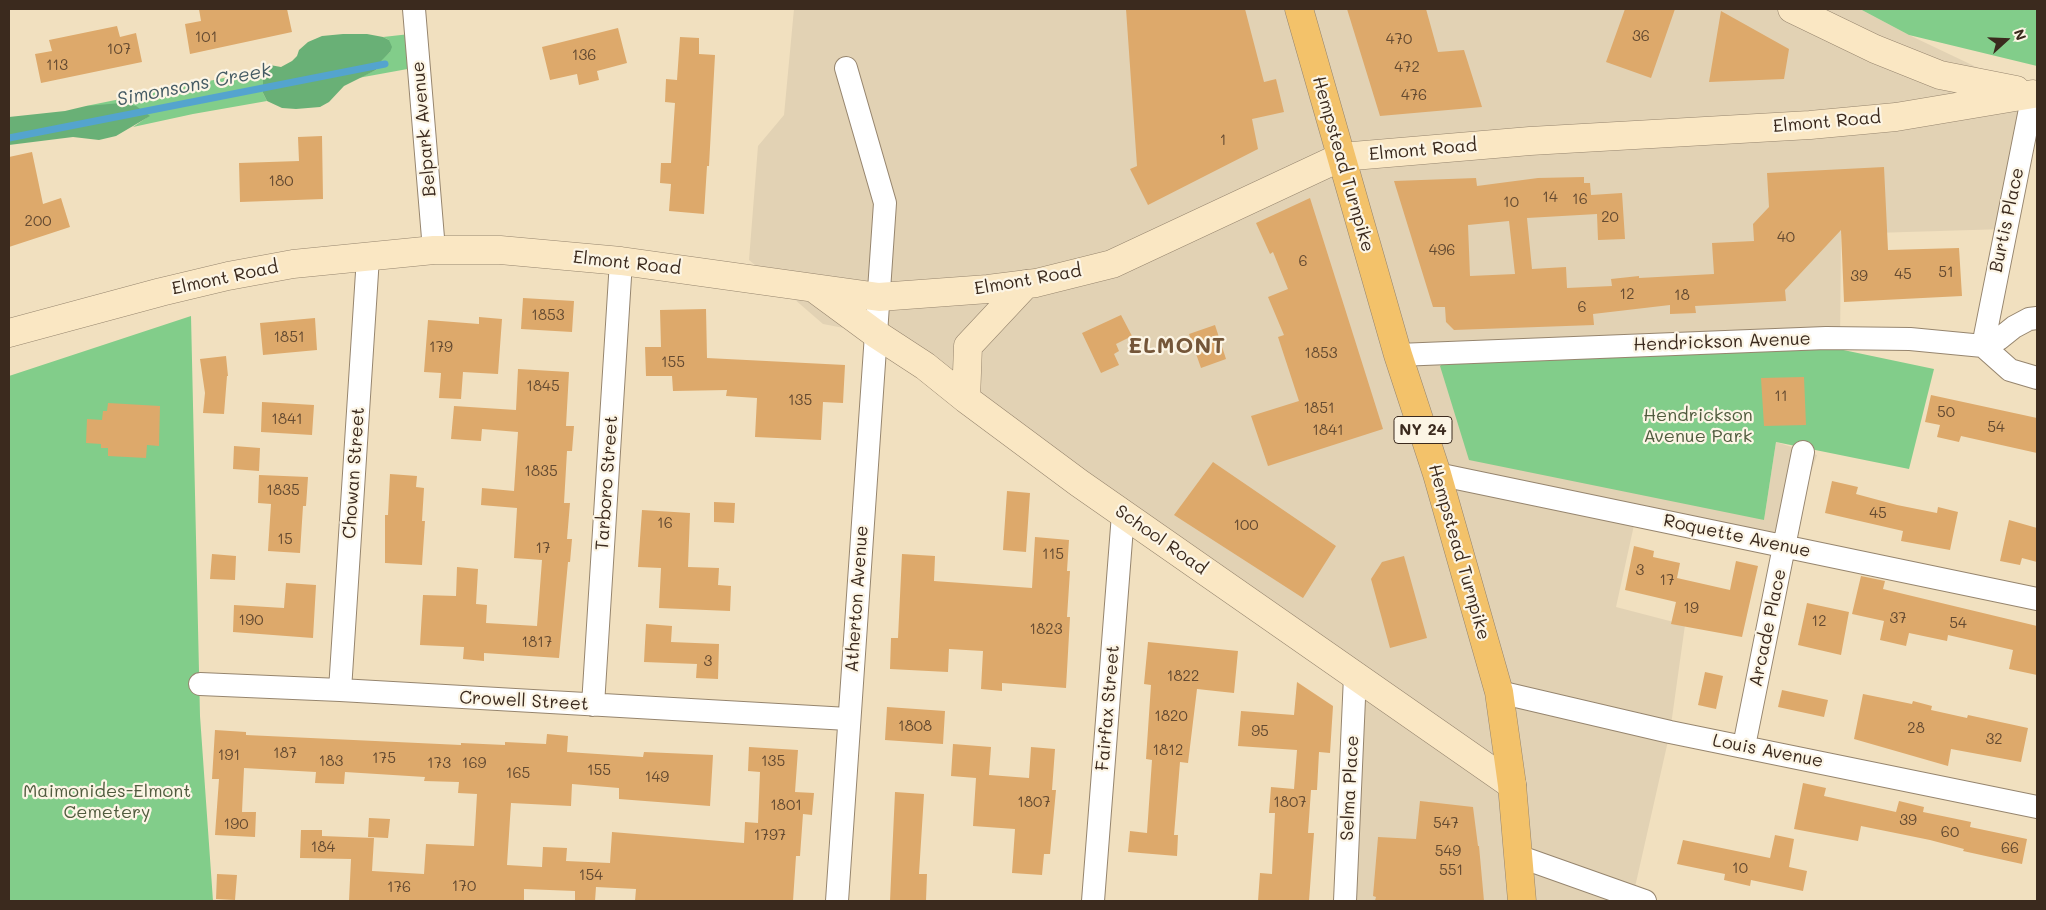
<!DOCTYPE html>
<style>
body{margin:0}
#map{position:relative;width:2046px;height:910px;overflow:hidden;background:#f1e0bf;font-family:Mali,sans-serif}
canvas{display:block}
.frame{position:absolute;inset:0;border:10px solid #3b2a1e;pointer-events:none}
.north{position:absolute;left:1981px;top:15px;width:50px;height:50px;-webkit-text-stroke:4px #fcf5e5;paint-order:stroke;rotate:70deg;font-size:14px;font-weight:700;line-height:20px;text-align:center;color:#3b2a1e}
.north::after{content:'';display:block;margin:auto;width:18px;height:22px;background:#3b2a1e;clip-path:polygon(50% 0,100% 100%,50% 72%,0 100%)}
</style>
<div id="map">
<canvas width="2046" height="910"></canvas>
<div class="frame"></div>
<div class="north">N</div>
</div>
<script>
const context = document.querySelector('canvas').getContext('2d');
context.lineJoin = 'round';
function fill(path, color) {
  context.fillStyle = color;
  context.fill(path, 'evenodd');
}
function shape(rows) {
  const path = new Path2D();
  for (const r of rows) {
    path.moveTo(r[0], r[1]);
    for (let i = 2; i < r.length; i += 2) path.lineTo(r[i], r[i + 1]);
  }
  return path;
}
function stroke(path, color, width, dash) {
  context.strokeStyle = color;
  context.lineWidth = width;
  context.lineCap = dash ? 'butt' : 'round';
  context.setLineDash(dash || []);
  context.stroke(path);
}
function label(font, color, halo, rows, align = 'center') {
  context.font = font + ' Mali,sans-serif';
  context.lineWidth = 4.5;
  context.setLineDash([]);
  context.textBaseline = 'middle';
  context.strokeStyle = halo;
  context.fillStyle = color;
  for (const [text, x, y, turn = 0] of rows) {
    context.save();
    context.translate(x, y);
    context.rotate((+turn || 0) * Math.PI / 180);
    context.textAlign = isNaN(turn) ? turn : align;
    if (halo) context.strokeText(text, 0, 0);
    context.fillText(text, 0, 0);
    context.restore();
  }
}
const built = shape([
 [794,9,1860,9,1909,35,2033,94,2005,229,1841,234,1840,349,1454,352,1764,520,1776,442,1817,455,1785,546,1636,516,1616,607,1685,625,1670,732,1633,896,1643,901,1345,901,1355,676,849,329,823,324,749,260,758,146,784,115]
]);
const green = shape([
 [1860,9,2037,9,2037,66,1909,35],
 [410,34,413,68,358,78,376,70,382,59,390,52,389,40,383,37],
 [263,70,263,93,267,101,193,114,133,127,149,116,86,106],
 [191,316,200,716,213,901,9,901,9,376],
 [1810,343,1934,369,1909,469,1776,442,1764,520,1469,460,1440,366,1454,352]
]);
const forest = shape([
 [343,34,367,34,383,37,389,40,392,47,390,52,382,60,376,70,344,86,329,102,320,107,296,109,282,108,267,101,263,93,263,70,270,65,281,67,292,61,297,56,299,50,308,42,322,36],
 [121,103,136,106,150,116,116,136,99,140,73,137,9,145,9,117,65,111,86,106]
]);
const stream = shape([
 [9,138,385,64]
]);
const building = shape([
 [199,9,287,9,292,32,190,54,185,24,201,21],
 [1126,9,1245,9,1264,82,1276,79,1284,112,1252,119,1258,149,1148,205,1130,169,1137,166],
 [1347,9,1426,9,1438,52,1464,50,1482,107,1380,116],
 [1625,9,1675,9,1651,78,1606,62],
 [1721,11,1789,49,1784,79,1709,82],
 [117,26,120,37,136,33,142,62,41,83,35,54,52,51,49,40],
 [618,28,627,63,597,71,599,80,579,85,577,74,550,80,542,47],
 [680,37,699,38,699,54,715,55,709,166,707,166,704,214,669,211,671,184,660,183,661,163,671,163,675,103,665,102,666,79,677,80],
 [322,136,323,199,240,202,239,163,299,161,298,137],
 [32,152,43,204,61,198,70,227,9,247,9,157],
 [1884,167,1888,250,1959,248,1962,296,1844,302,1841,230,1785,290,1786,301,1695,306,1696,313,1670,314,1670,305,1593,314,1594,325,1454,330,1446,322,1445,307,1433,307,1394,181,1476,178,1477,186,1538,178,1584,177,1584,183,1590,183,1591,195,1622,193,1625,239,1598,240,1597,214,1527,218,1532,269,1566,267,1567,288,1612,286,1611,279,1639,276,1639,278,1714,274,1712,243,1754,241,1753,224,1769,207,1767,173],
 [1509,221,1515,274,1470,276,1468,225],
 [1310,198,1383,429,1268,466,1251,416,1299,401,1278,337,1284,335,1268,297,1288,289,1273,252,1270,254,1256,223],
 [523,298,574,301,572,332,521,329],
 [706,309,707,358,845,365,843,403,823,402,821,440,755,437,757,398,726,396,727,390,673,391,672,376,646,376,645,347,661,347,660,310],
 [1121,315,1132,336,1116,344,1119,351,1114,354,1119,365,1101,373,1082,333],
 [479,317,502,319,498,374,463,372,461,399,439,398,441,373,424,372,428,320,479,324],
 [315,318,317,350,263,355,260,323],
 [1215,325,1226,359,1201,368,1189,334],
 [226,356,228,376,227,376,224,414,203,413,205,393,200,359],
 [518,369,569,372,566,426,574,426,572,451,567,451,564,503,570,503,567,539,572,539,570,562,568,562,559,658,484,653,484,661,463,659,464,647,420,645,423,595,456,596,457,567,478,569,476,604,487,605,486,623,537,626,542,560,514,558,517,508,481,505,482,488,514,491,518,432,482,429,481,441,451,439,454,406,516,410],
 [1804,377,1806,425,1764,426,1761,378],
 [1931,395,2037,418,2037,453,1961,436,1959,442,1937,437,1940,425,1925,422],
 [262,402,314,405,312,435,261,432],
 [108,403,160,406,159,446,147,445,146,458,108,456,108,448,101,448,101,444,86,443,87,419,102,420,103,411,107,411],
 [234,446,260,448,259,471,233,469],
 [1213,462,1336,546,1303,598,1174,515],
 [390,474,417,476,416,487,424,488,422,521,425,521,422,565,385,563,385,515,388,515],
 [259,475,308,477,306,506,303,506,300,553,268,551,271,504,258,503],
 [1832,481,1858,487,1856,494,1897,505,1937,513,1938,507,1958,512,1950,550,1901,541,1903,531,1825,513],
 [1007,491,1030,493,1026,552,1003,550],
 [714,502,735,503,734,523,714,522],
 [642,510,690,513,688,567,719,568,718,585,731,586,730,611,659,608,661,568,638,567],
 [2009,520,2037,528,2037,562,2022,558,2020,565,2000,561],
 [1035,537,1069,540,1067,571,1070,571,1067,617,1070,617,1066,688,1002,683,1002,691,981,689,983,651,949,649,948,672,890,669,891,638,898,638,902,554,935,556,934,581,1032,588],
 [1634,546,1654,551,1653,557,1680,563,1677,578,1730,590,1736,561,1758,566,1742,637,1671,624,1676,602,1625,590],
 [212,554,236,556,235,580,210,579],
 [1404,556,1427,638,1390,648,1371,579,1382,562],
 [1861,576,1885,581,1883,589,2037,626,2037,675,2009,669,2013,650,1948,635,1947,641,1909,633,1906,646,1880,640,1884,621,1852,614],
 [286,583,316,585,313,638,233,632,234,605,284,608],
 [1807,603,1849,612,1841,655,1798,645],
 [646,624,672,626,671,642,719,644,718,679,696,678,697,664,644,662],
 [1148,642,1238,651,1234,693,1197,689,1188,763,1180,762,1174,835,1178,835,1177,856,1128,852,1130,831,1147,833,1152,760,1146,759,1151,685,1144,684],
 [1705,672,1723,676,1716,709,1698,705],
 [1297,682,1333,706,1330,753,1319,752,1317,790,1311,790,1308,833,1314,833,1309,901,1258,901,1260,873,1272,874,1275,813,1269,813,1271,787,1294,789,1297,750,1238,746,1241,711,1294,715],
 [1782,690,1828,700,1824,717,1778,707],
 [1863,694,1912,704,1913,701,1932,706,1931,710,1967,718,1968,715,2028,728,2021,762,1951,749,1948,766,1854,739],
 [887,707,945,711,943,744,885,740],
 [215,730,246,732,246,735,461,745,461,743,505,745,505,742,546,744,547,734,568,736,567,752,643,757,644,752,713,755,710,806,619,799,619,788,572,784,571,806,511,803,507,865,542,867,543,847,567,848,566,861,610,863,612,832,744,843,745,822,758,823,760,772,748,771,749,747,798,750,795,792,814,793,812,815,803,814,800,856,796,856,793,901,635,901,636,889,596,887,595,901,575,901,575,891,524,889,524,901,349,901,351,859,300,858,301,830,322,830,322,836,374,838,372,871,424,874,426,844,474,846,477,794,458,793,459,782,424,781,425,777,345,772,344,784,315,783,316,772,244,768,242,812,256,812,255,837,215,835,219,779,212,779],
 [953,744,991,747,989,775,1029,778,1031,747,1055,749,1052,790,1056,790,1050,854,1044,854,1042,875,1012,873,1015,829,973,826,976,778,951,776],
 [1803,783,1826,788,1824,796,1896,812,1899,801,1924,807,1923,812,1971,822,1970,827,2027,839,2022,864,1963,851,1964,849,1930,840,1861,826,1858,841,1794,829],
 [895,792,924,794,919,874,927,874,926,901,890,901],
 [1420,801,1473,807,1478,846,1479,846,1484,901,1375,901,1376,897,1373,896,1378,837,1416,839],
 [369,818,390,819,388,838,368,837],
 [1775,835,1794,839,1789,867,1807,871,1803,891,1751,880,1750,886,1724,880,1725,874,1677,864,1683,840,1770,858],
 [217,874,237,875,235,900,216,899]
]);
const minor = shape([
 [414,9,434,250],
 [2033,94,1983,346,2010,370,2037,378],
 [1398,355,1826,338,1910,339,1983,346,1999,339,2014,327,2029,319,2037,318],
 [1437,474,2037,599],
 [200,684,340,690,848,719],
 [340,690,368,257],
 [1499,692,1670,732,2037,807],
 [593,705,621,261],
 [1744,746,1803,452],
 [1518,856,1645,901],
 [837,901,885,203,846,68],
 [1093,901,1123,514],
 [1345,901,1355,676]
]);
const secondary = shape([
 [1792,9,1875,49,1940,75,2016,90],
 [815,289,876,334,925,366,966,399,1079,483,1512,785],
 [9,333,161,292,228,276,293,264,434,250,500,250,621,261,879,297,988,289,1036,283,1112,264,1341,157,1530,141,1810,125,1896,117,2033,94],
 [966,399,968,346,1026,284]
]);
const primary = shape([
 [1299,9,1398,355,1437,474,1499,692,1512,785,1522,901]
]);
const numberNames = [
 ["36",1641,36],
 ["101",206,37],
 ["470",1399,39],
 ["107",119,49],
 ["136",584,55],
 ["113",57,65],
 ["472",1407,67],
 ["476",1414,95],
 ["1",1223,140],
 ["180",281,181],
 ["14",1550,197],
 ["16",1580,199],
 ["10",1511,202],
 ["20",1610,217],
 ["200",38,221],
 ["40",1786,237],
 ["496",1442,250],
 ["6",1303,261],
 ["51",1946,272],
 ["45",1903,274],
 ["39",1859,276],
 ["12",1627,294],
 ["18",1682,295],
 ["6",1582,307],
 ["1853",548,315],
 ["1851",289,337],
 ["179",441,347],
 ["1853",1321,353],
 ["155",673,362],
 ["1845",543,386],
 ["11",1781,396],
 ["135",800,400],
 ["1851",1319,408],
 ["50",1946,412],
 ["1841",287,419],
 ["54",1996,427],
 ["1841",1328,430],
 ["1835",541,471],
 ["1835",283,490],
 ["45",1878,513],
 ["16",665,523],
 ["100",1246,525],
 ["15",285,539],
 ["17",543,548],
 ["115",1053,554],
 ["3",1640,570],
 ["17",1667,580],
 ["19",1691,608],
 ["37",1898,618],
 ["190",251,620],
 ["12",1819,621],
 ["54",1958,623],
 ["1823",1046,629],
 ["1817",537,642],
 ["3",708,661],
 ["1822",1183,676],
 ["1820",1171,716],
 ["1808",915,726],
 ["28",1916,728],
 ["95",1260,731],
 ["32",1994,739],
 ["1812",1168,750],
 ["187",285,753],
 ["191",229,755],
 ["175",384,758],
 ["183",331,761],
 ["135",773,761],
 ["173",439,763],
 ["169",474,763],
 ["155",599,770],
 ["165",518,773],
 ["149",657,777],
 ["1807",1034,802],
 ["1807",1290,802],
 ["1801",786,805],
 ["39",1908,820],
 ["547",1446,823],
 ["190",236,824],
 ["60",1950,832],
 ["1797",770,835],
 ["184",323,847],
 ["66",2010,848],
 ["549",1448,851],
 ["10",1740,868],
 ["551",1451,870],
 ["154",591,875],
 ["170",464,886],
 ["176",399,887]
];
const shields = [
 [1423,430,58]
];
const shieldNames = [
 ["NY 24",1423,430]
];
const streetNames = [
 ["Elmont Road",1827,122,-5],
 ["Belpark Avenue",424,129,-95],
 ["Elmont Road",1423,150,-5],
 ["Hempstead Turnpike",1343,164,74],
 ["Burtis Place",2007,220,-78],
 ["Elmont Road",627,263,6],
 ["Elmont Road",225,278,-12],
 ["Elmont Road",1028,280,-10],
 ["Hendrickson Avenue",1722,342,-2],
 ["Chowan Street",354,473,-86],
 ["Tarboro Street",607,483,-86],
 ["Roquette Avenue",1737,536,12],
 ["School Road",1161,540,35],
 ["Hempstead Turnpike",1459,552,74],
 ["Atherton Avenue",857,599,-86],
 ["Arcade Place",1768,628,-78],
 ["Crowell Street",524,701,3],
 ["Fairfax Street",1108,708,-85],
 ["Louis Avenue",1768,751,11],
 ["Selma Place",1350,788,-87]
];
const parkNames = [
 ["Hendrickson",1698,415],
 ["Avenue Park",1698,436],
 ["Maimonides-Elmont",107,791],
 ["Cemetery",107,812]
];
const waterNames = [
 ["Simonsons Creek",194,85,-11]
];
const districtNames = [
 ["ELMONT",1177,346]
];
fill(built, '#e2d2b4');
fill(green, '#82cd8a');
fill(forest, '#69b076');
stroke(stream, '#54a4ce', 7);
fill(building, '#dda96b');
stroke(minor, '#96856e', 24);
stroke(secondary, '#96856e', 29);
stroke(primary, '#96856e', 29);
stroke(minor, '#fff', 22);
stroke(secondary, '#fae7c3', 28);
stroke(primary, '#f3c26a', 28);
label('15px', '#644a31', null, numberNames);
for (const [x, y, w] of shields) {
  const box = new Path2D();
  box.roundRect(x - w / 2, y - 13.5, w, 27, 4);
  context.fillStyle = '#fcf5e5';
  context.fill(box);
  stroke(box, '#3b2a1e', 1);
}
label('bold 16px', '#3b2a1e', null, shieldNames);
label('18px', '#3b2a1e', '#fcf5e5', streetNames);
label('18px', '#505b3e', '#fcf5e5', parkNames);
label('italic 19px', '#455b64', '#fcf5e5', waterNames);
context.letterSpacing = '1px';
label('bold 22px', '#745639', '#fcf5e5', districtNames);
context.letterSpacing = '0px';
</script>
